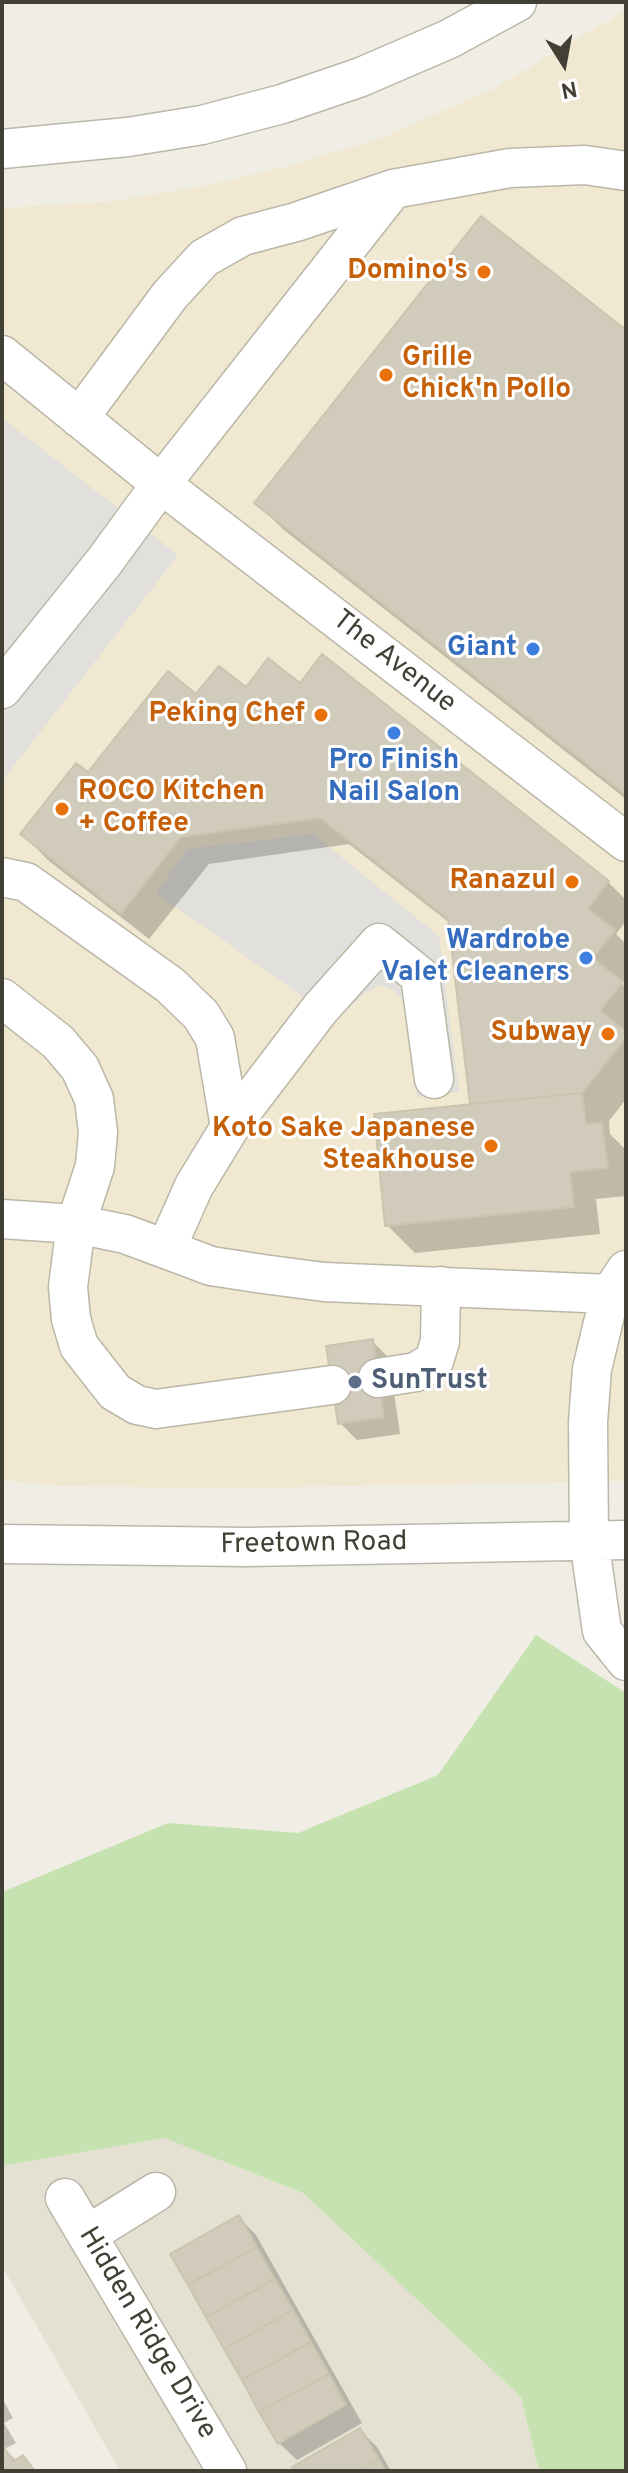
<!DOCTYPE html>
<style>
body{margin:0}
#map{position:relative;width:628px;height:2473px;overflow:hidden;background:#f0eee4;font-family:Overpass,sans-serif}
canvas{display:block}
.frame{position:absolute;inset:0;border:4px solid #423f35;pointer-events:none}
.north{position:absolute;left:524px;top:24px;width:80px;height:80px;-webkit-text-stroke:6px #fff;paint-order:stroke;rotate:169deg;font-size:22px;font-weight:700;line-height:32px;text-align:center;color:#423f35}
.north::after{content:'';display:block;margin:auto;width:28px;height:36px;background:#423f35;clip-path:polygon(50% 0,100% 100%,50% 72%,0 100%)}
</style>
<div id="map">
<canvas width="628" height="2473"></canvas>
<div class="frame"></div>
<div class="north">N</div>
</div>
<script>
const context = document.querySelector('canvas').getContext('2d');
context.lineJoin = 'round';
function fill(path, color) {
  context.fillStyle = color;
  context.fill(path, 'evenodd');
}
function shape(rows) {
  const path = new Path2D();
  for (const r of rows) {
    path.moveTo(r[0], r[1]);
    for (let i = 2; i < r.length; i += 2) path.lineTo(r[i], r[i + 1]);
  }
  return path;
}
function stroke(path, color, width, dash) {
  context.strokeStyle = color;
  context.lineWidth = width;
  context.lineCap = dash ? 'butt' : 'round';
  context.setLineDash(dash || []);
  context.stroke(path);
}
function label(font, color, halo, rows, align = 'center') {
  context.font = font + ' Overpass,sans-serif';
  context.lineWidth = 6;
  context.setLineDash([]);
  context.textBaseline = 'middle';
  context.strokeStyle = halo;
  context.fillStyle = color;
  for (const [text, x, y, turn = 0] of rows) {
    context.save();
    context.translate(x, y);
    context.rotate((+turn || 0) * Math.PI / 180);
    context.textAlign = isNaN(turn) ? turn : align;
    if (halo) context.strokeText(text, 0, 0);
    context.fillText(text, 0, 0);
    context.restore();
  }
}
const residential = shape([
 [164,2138,303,2193,521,2397,539,2471,120,2471,2,2266,2,2166]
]);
const commercial = shape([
 [626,10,626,1481,239,1488,58,1486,2,1480,2,208,114,201,204,186,293,165,384,137,497,87]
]);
const green = shape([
 [536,1635,626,1693,626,2471,539,2471,521,2397,303,2193,164,2138,2,2166,2,1892,168,1823,298,1833,438,1775]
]);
const parking = shape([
 [2,418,178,555,2,781],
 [313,834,439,936,459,1092,417,1097,405,1004,395,991,380,985,365,993,336,1020,156,893,187,849]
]);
const shadow = shape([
 [626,332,626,799,284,530,256,503],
 [322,657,608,882,626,900,626,921,616,934,626,944,626,978,622,983,626,988,626,1099,609,1121,610,1134,626,1150,626,1196,596,1199,600,1234,415,1253,387,1225,472,1106,451,924,349,844,209,864,149,939,49,861,22,834,88,775,196,696,300,686],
 [372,1341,389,1358,400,1434,357,1440,340,1423],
 [239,2218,256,2235,362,2423,297,2460,279,2443],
 [2,2398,13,2418,4,2423,16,2443,4,2449,17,2461,23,2457,36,2471,2,2471],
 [360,2430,377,2447,391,2471,297,2471]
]);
const building = shape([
 [481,216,626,330,626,795,254,503,481,216],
 [322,654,609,881,588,909,615,930,593,958,623,982,600,1011,626,1031,626,1038,582,1093,470,1104,448,919,320,818,181,837,121,914,20,834,76,763,88,772,168,671,196,694,219,666,246,687,268,658,300,683,322,654],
 [582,1093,586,1124,602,1123,608,1168,570,1172,574,1207,385,1226,374,1114,582,1093],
 [373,1339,384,1417,338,1424,326,1346,373,1339],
 [239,2215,257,2247,188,2285,170,2254,239,2215],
 [257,2247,275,2279,206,2317,188,2285,257,2247],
 [275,2279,293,2310,224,2349,206,2317,275,2279],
 [293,2310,311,2342,242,2380,224,2349,293,2310],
 [311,2342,329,2374,259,2412,242,2380,311,2342],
 [329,2374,346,2405,278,2444,259,2412,329,2374],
 [360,2428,379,2459,358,2471,294,2471,292,2467,360,2428],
 [2,2445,14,2461,23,2455,35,2471,2,2471,2,2445],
 [379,2459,385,2471,358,2471,379,2459]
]);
const minor = shape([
 [2,149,128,137,202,125,282,104,361,77,449,39,517,2],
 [2,355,161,484,626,842],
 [79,418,170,295,204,258,243,236,296,222,393,189,510,168,585,165,626,171],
 [2,689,104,562,161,484,393,189],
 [2,877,26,882,170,985,201,1015,215,1038,230,1127],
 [2,998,58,1042,80,1068,94,1099,98,1132,95,1166,76,1224,68,1287,71,1319,79,1346,115,1392,137,1405,156,1409,332,1385],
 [2,1219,76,1224,125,1234,211,1266,263,1274,324,1282,610,1294],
 [166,1249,194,1186,230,1127,320,1009,379,943,420,976,434,1079],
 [626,1270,610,1294,592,1369,588,1422,589,1540,602,1631,626,1661],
 [378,1378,416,1372,434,1361,440,1341,441,1286],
 [2,1544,247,1547,626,1540],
 [65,2198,227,2471],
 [87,2235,156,2192]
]);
const markers = [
 [484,272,8,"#e8710a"],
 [386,375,8,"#e8710a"],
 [533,649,8,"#3f7fe0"],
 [321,715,8,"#e8710a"],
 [394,733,8,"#3f7fe0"],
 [62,809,8,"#e8710a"],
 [572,882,8,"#e8710a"],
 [586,958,8,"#3f7fe0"],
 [608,1034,8,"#e8710a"],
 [491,1146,8,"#e8710a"],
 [355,1382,8,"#5c6f8a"]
];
const foodNames = [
 ["Domino's",468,272],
 ["Grille",402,359,"left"],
 ["Chick'n Pollo",402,391,"left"],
 ["Peking Chef",305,715],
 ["ROCO Kitchen",78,793,"left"],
 ["+ Coffee",78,825,"left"],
 ["Ranazul",556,882],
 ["Subway",592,1034],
 ["Koto Sake Japanese",475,1130],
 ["Steakhouse",475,1162]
];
const shopNames = [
 ["Giant",517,649],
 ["Pro Finish",394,762,"center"],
 ["Nail Salon",394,794,"center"],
 ["Wardrobe",570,942],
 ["Valet Cleaners",570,974]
];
const streetNames = [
 ["The Avenue",393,663,38],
 ["Freetown Road",314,1545,-1],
 ["Hidden Ridge Drive",146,2334,59]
];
const serviceNames = [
 ["SunTrust",371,1382]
];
fill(residential, '#e4e1d3');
fill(commercial, '#f1e8d1');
fill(green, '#c5e2b0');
fill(parking, '#e2e0dc');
fill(shadow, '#0003');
fill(building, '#d1cbbb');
stroke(building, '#cbc4af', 2);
stroke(minor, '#bbb7a8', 41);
stroke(minor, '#fff', 38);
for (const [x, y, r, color] of markers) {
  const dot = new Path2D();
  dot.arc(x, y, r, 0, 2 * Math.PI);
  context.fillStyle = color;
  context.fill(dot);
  stroke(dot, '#fff', 3);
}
label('bold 28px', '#c56008', '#fff', foodNames, 'right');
label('bold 28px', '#366cbe', '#fff', shopNames, 'right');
label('28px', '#423f35', '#fff', streetNames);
label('bold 28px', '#4e5e75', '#fff', serviceNames, 'left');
</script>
